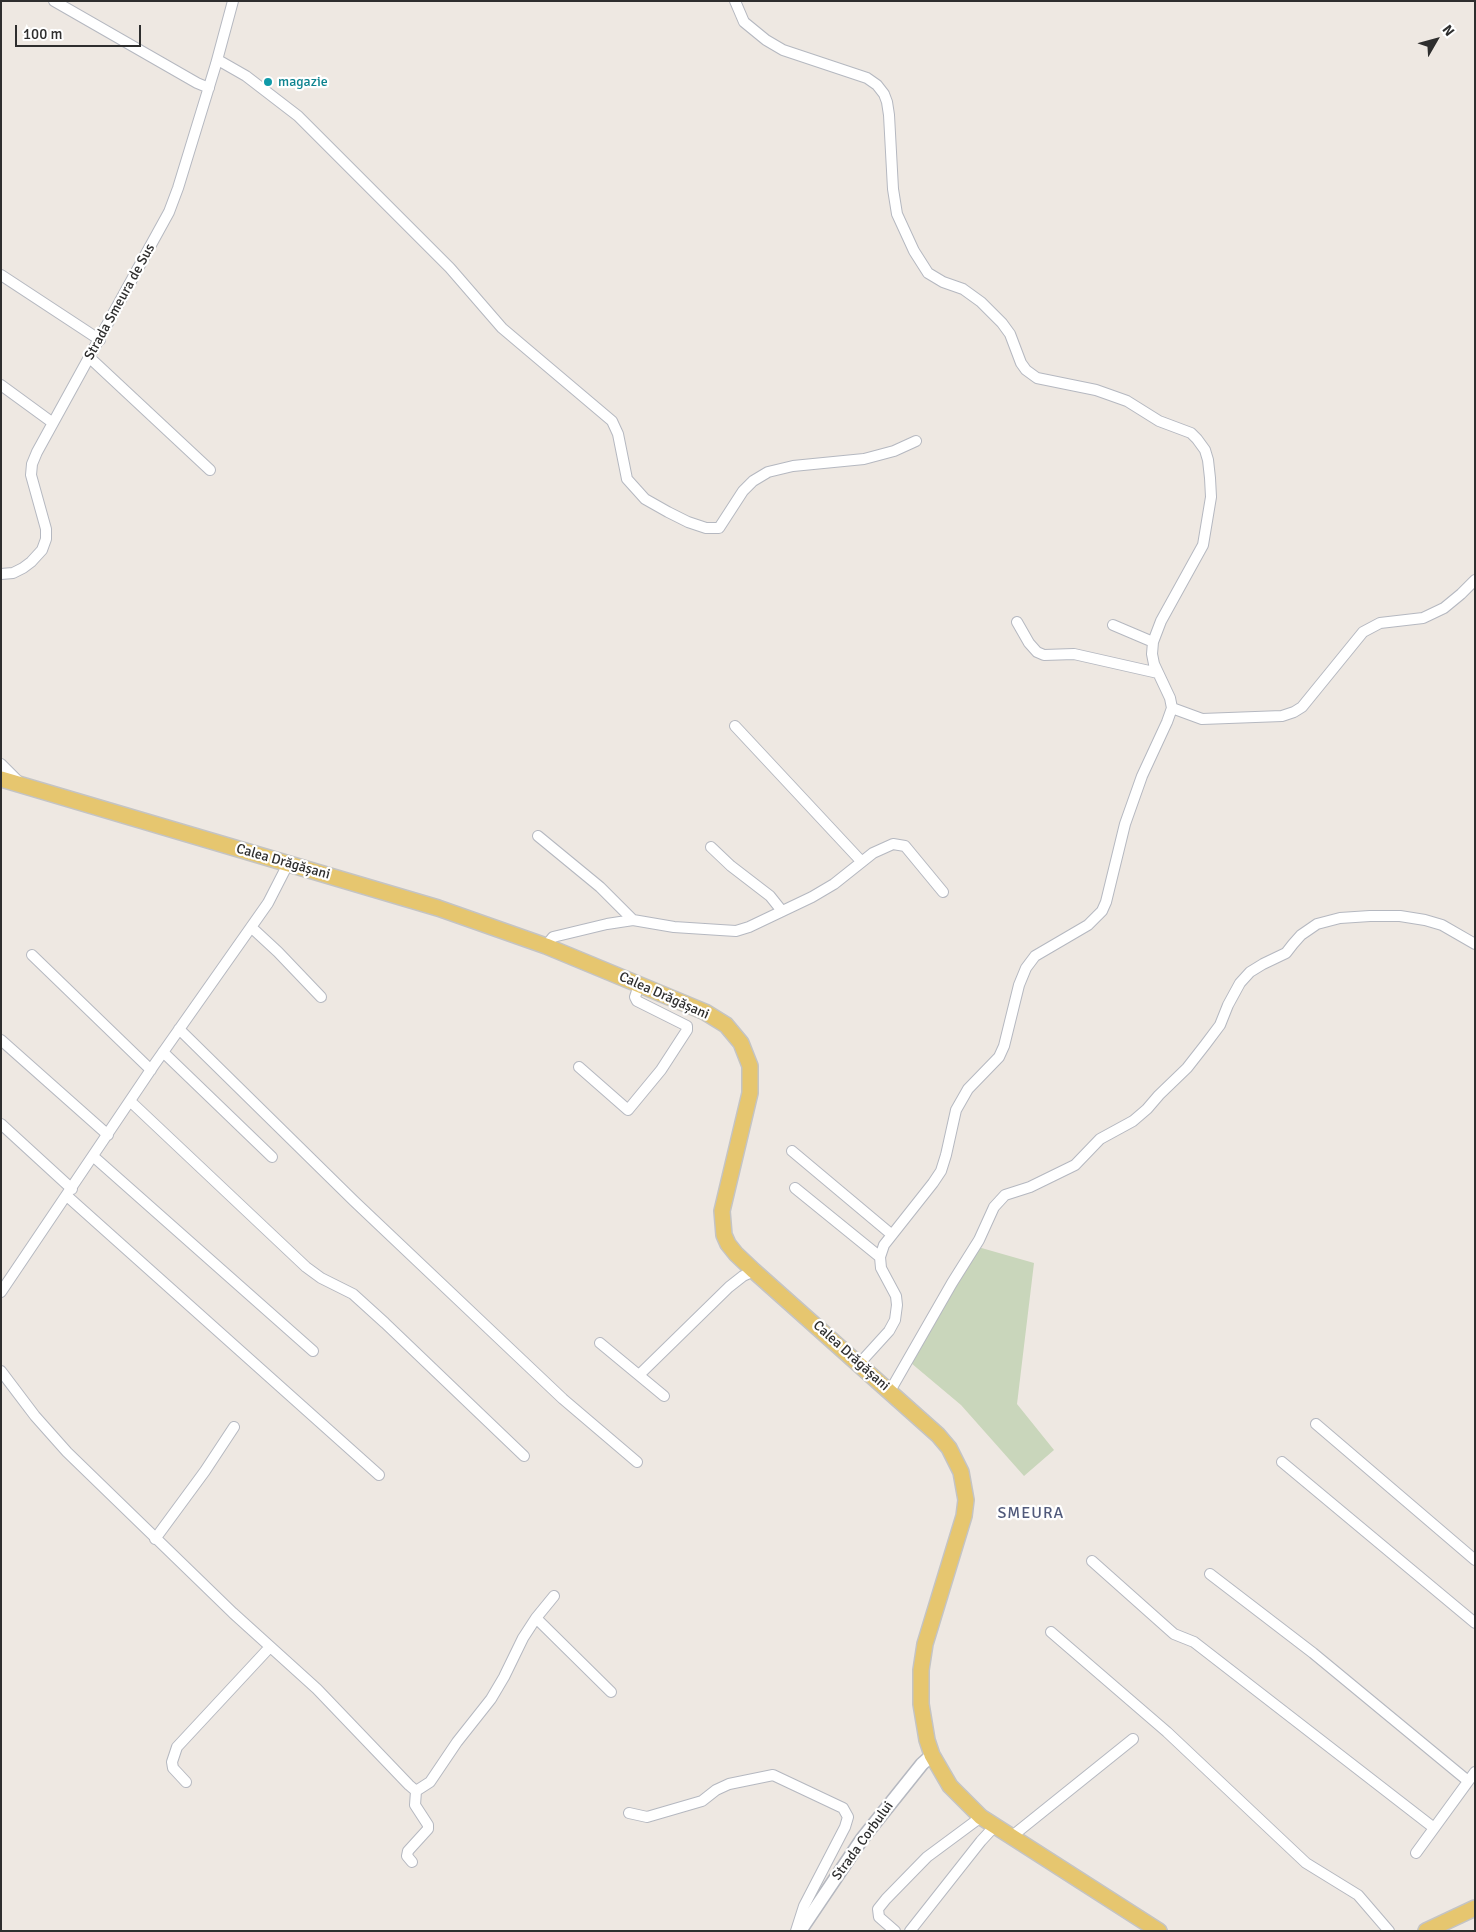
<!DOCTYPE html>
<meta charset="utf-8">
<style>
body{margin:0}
#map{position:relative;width:1476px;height:1932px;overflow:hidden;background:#eee8e2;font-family:Signika,sans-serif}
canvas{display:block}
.frame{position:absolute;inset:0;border:2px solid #2e2e2e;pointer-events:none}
.north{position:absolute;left:1411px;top:15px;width:50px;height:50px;-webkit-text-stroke:4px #fff;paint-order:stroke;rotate:52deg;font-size:14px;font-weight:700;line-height:20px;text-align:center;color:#2e2e2e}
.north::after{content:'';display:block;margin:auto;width:18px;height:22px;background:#2e2e2e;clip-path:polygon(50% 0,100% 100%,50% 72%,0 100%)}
.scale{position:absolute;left:15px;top:25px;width:126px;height:22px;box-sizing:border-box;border:2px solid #2e2e2e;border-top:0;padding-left:6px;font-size:15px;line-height:18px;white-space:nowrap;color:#2e2e2e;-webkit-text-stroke:4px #fff;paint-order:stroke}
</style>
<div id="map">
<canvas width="1476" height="1932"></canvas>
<div class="frame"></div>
<div class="north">N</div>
<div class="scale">100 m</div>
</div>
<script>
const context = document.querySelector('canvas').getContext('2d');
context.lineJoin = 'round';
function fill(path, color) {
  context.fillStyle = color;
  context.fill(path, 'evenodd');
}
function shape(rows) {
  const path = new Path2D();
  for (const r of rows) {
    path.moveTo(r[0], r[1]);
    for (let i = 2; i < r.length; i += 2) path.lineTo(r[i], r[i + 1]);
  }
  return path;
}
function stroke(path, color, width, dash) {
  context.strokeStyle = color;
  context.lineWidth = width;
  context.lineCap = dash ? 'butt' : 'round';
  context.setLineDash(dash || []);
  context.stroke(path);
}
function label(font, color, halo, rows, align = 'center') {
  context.font = font + ' Signika,sans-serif';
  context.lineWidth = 4.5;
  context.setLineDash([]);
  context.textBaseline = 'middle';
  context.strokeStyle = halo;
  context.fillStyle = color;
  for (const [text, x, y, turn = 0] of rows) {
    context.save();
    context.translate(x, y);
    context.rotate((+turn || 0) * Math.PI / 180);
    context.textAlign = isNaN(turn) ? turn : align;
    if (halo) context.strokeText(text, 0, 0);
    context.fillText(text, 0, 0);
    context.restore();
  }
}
const cemetery = shape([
 [978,1247,1034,1263,1017,1404,1054,1450,1024,1476,961,1405,911,1363]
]);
const minor = shape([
 [54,1,197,83,209,88],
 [735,1,744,22,766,40,783,50,867,78,877,85,884,94,887,102,889,115,893,189,897,214,914,251,928,273,943,282,963,289,981,302,1002,323,1010,334,1021,363,1026,370,1037,378,1096,390,1127,401,1159,421,1191,433,1197,439,1205,450,1208,460,1210,478,1211,497,1203,545,1161,621,1153,642,1152,654,1154,664,1170,698,1172,708,1167,722,1142,776,1125,824,1106,902,1102,911,1088,925,1035,956,1026,968,1019,985,1004,1046,999,1057,968,1089,956,1110,946,1155,941,1171,933,1183,884,1245,880,1257,881,1268,896,1296,897,1305,895,1320,889,1331,859,1364],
 [218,60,246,76,298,116,450,268,502,328,612,421,618,434,627,479,645,499,668,512,688,522,706,528,719,528,743,491,753,481,768,472,793,466,864,459,894,451,916,441],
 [1,275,100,340],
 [90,358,210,470],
 [1,385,53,423],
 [1,574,13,573,23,568,31,562,42,550,46,539,46,529,31,475,32,464,37,452,169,212,178,188,216,64,233,1],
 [1017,622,1029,643,1037,652,1044,655,1074,654,1158,673],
 [1113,625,1153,642],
 [1172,708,1202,719,1282,716,1294,712,1302,707,1363,632,1380,623,1423,618,1444,608,1461,594,1475,580],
 [735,726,861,861],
 [1,764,20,783],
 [538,836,600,887,633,920],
 [711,847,731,866,770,896,782,911],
 [251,927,278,952,321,997],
 [546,946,553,937,607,924,633,920,674,927,720,930,736,931,749,927,812,897,834,884,873,853,893,844,905,846,943,892],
 [32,955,151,1070],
 [179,1029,354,1201,563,1399,637,1462],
 [1,1040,108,1135],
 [163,1052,272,1157],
 [579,1067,628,1110,661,1070,687,1030,687,1026,637,1001,635,997,639,985],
 [130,1101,306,1267,321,1278,353,1294,385,1323,524,1456],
 [1,1124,72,1189],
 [792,1151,891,1234],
 [94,1157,313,1351],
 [795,1188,880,1257],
 [67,1196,379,1475],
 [1,1292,154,1065,268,903,288,864],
 [600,1343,664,1396],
 [1,1371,35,1416,67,1452,233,1613,317,1689,409,1785,416,1791,415,1805,428,1825,428,1829,408,1851,407,1856,412,1862],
 [639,1375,729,1287,743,1276,754,1271],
 [890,1391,952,1283,979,1240,994,1207,1005,1195,1030,1187,1075,1165,1100,1139,1133,1121,1147,1109,1159,1095,1187,1068,1205,1045,1220,1025,1228,1005,1240,983,1250,972,1263,964,1286,953,1293,944,1301,935,1317,924,1340,918,1370,916,1400,916,1425,920,1442,925,1475,944],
 [1316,1424,1475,1560],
 [1282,1462,1475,1623],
 [155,1539,205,1471,234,1427],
 [1092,1561,1174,1634,1194,1642,1434,1828],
 [1210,1574,1313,1653,1468,1781],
 [536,1618,611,1692],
 [1051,1632,1167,1732,1306,1863,1358,1895,1389,1931],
 [186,1782,173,1768,172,1762,177,1747,270,1647],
 [416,1791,430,1782,457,1742,491,1699,504,1677,523,1638,536,1618,554,1596],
 [629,1813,647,1817,702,1801,716,1790,729,1784,773,1775,843,1808,848,1817,845,1827,804,1906,796,1931],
 [1011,1837,1133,1739],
 [1416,1853,1475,1772],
 [895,1931,879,1917,878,1909,886,1899,927,1857,981,1817],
 [910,1931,981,1841,994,1827]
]);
const tertiary = shape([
 [800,1931,862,1839,922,1764,932,1755]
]);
const primary = shape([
 [1,779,438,908,546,946,705,1012,726,1025,741,1043,750,1066,750,1093,722,1211,724,1235,728,1244,736,1254,754,1271,938,1435,949,1448,961,1472,966,1500,964,1516,925,1644,921,1670,921,1704,927,1740,932,1755,950,1786,981,1817,1159,1931],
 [1426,1931,1475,1908]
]);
const markers = [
 [268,82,5,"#0f9aa8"]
];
const cultureNames = [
 ["magazie",278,82]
];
const streetNames = [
 ["Strada Smeura de Sus",120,302,-61],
 ["Calea Drăgășani",283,862,16],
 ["Calea Drăgășani",664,996,24],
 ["Calea Drăgășani",851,1356,42],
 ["Strada Corbului",863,1841,-54]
];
const quarterNames = [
 ["SMEURA",1031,1514]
];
fill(cemetery, '#c9d6bb');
stroke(minor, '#b5b8c0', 12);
stroke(tertiary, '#b5b8c0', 15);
stroke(primary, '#c4c4c4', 18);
stroke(minor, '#fff', 10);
stroke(tertiary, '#fff', 12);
stroke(primary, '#e6c66f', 15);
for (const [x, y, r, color] of markers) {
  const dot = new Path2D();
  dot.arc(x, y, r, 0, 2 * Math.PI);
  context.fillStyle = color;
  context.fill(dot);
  stroke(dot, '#fff', 2);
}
label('14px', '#0d838f', '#fff', cultureNames, 'left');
label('14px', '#2e2e2e', '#fff', streetNames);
context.letterSpacing = '1px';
label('16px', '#515a7b', '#fff', quarterNames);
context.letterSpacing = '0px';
</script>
